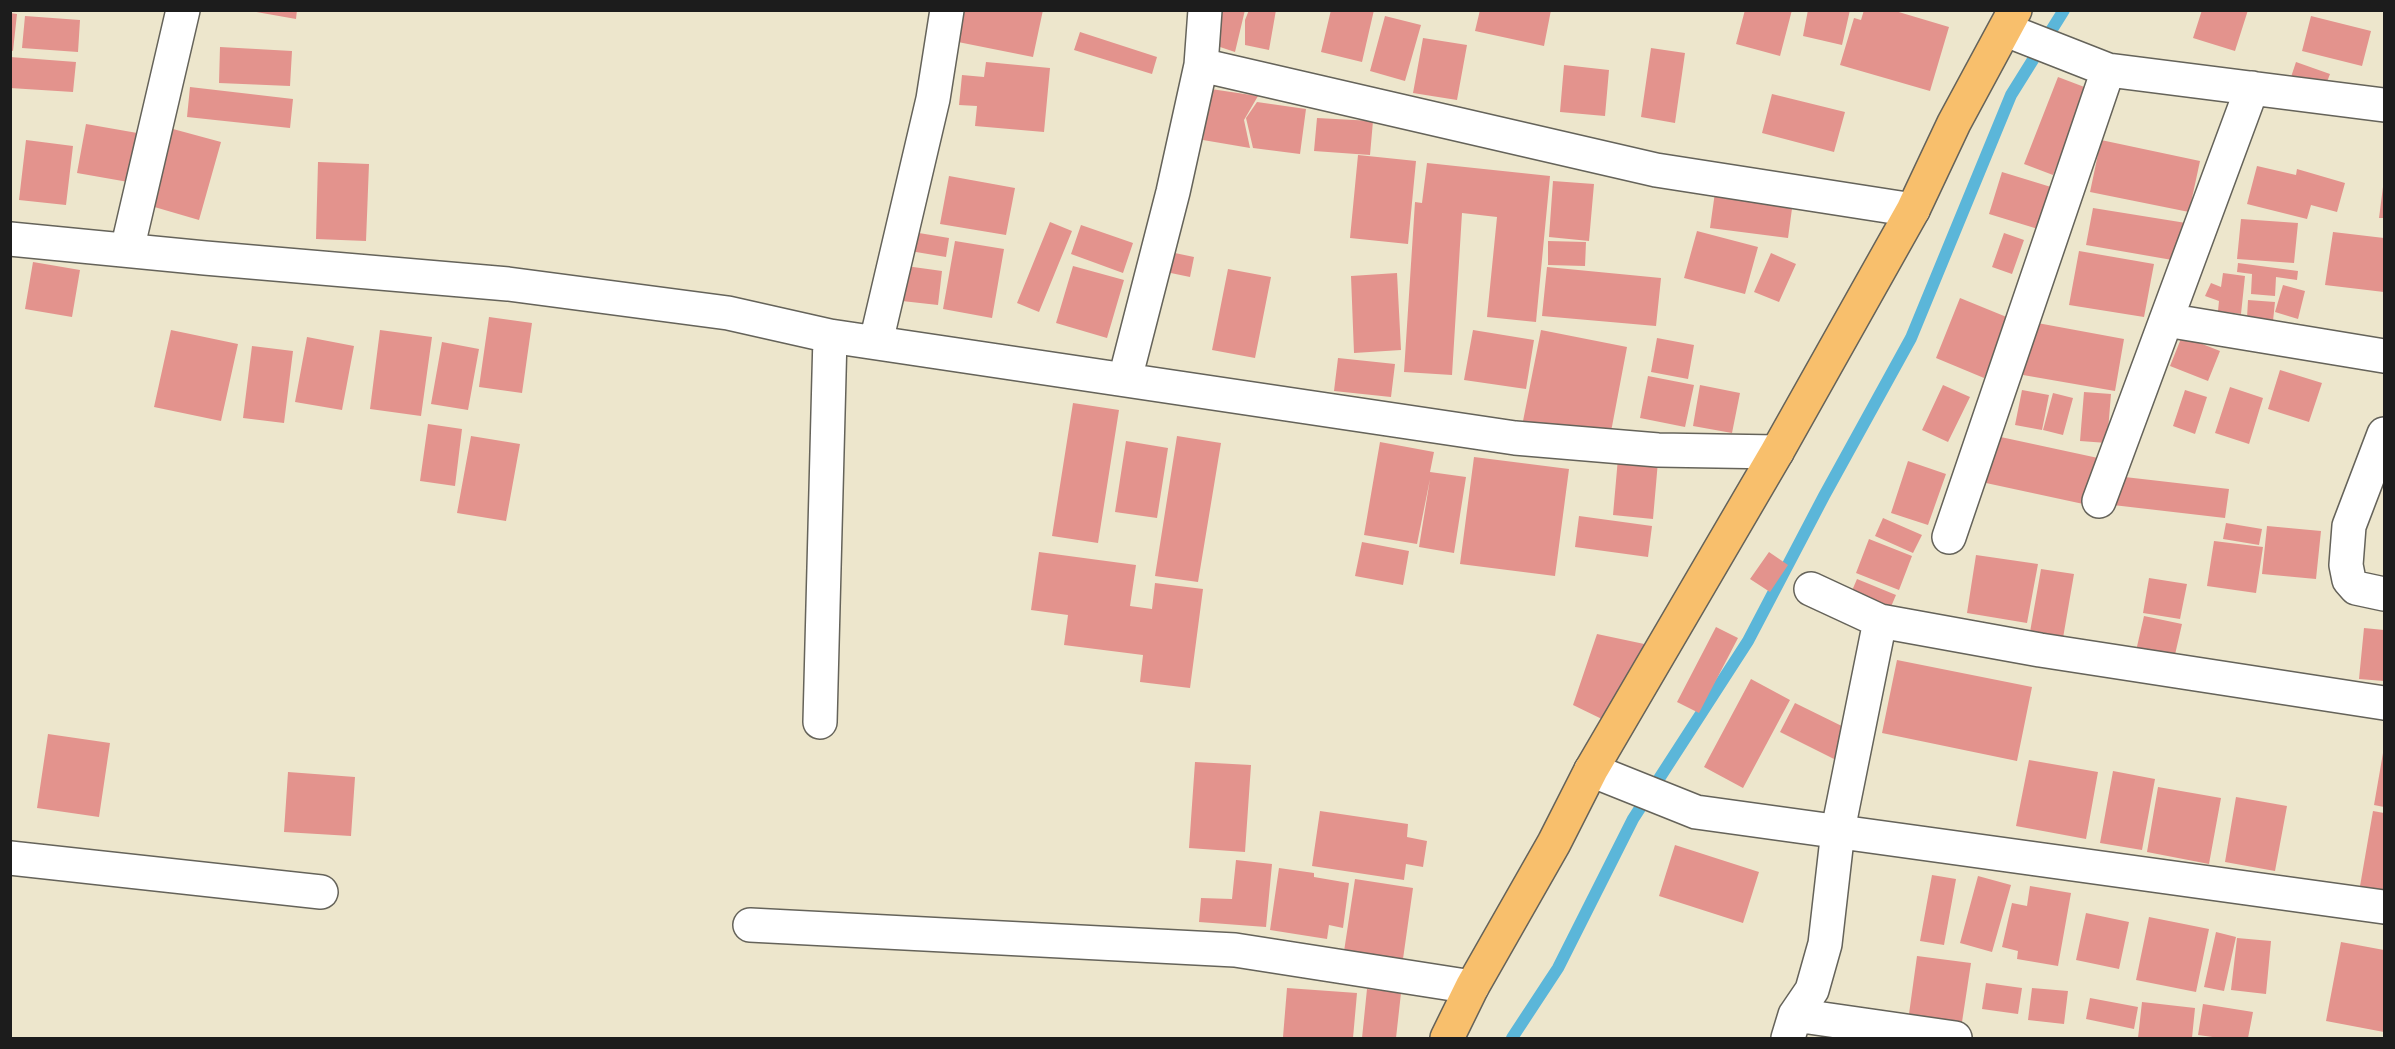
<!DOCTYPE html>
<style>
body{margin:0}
#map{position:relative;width:2395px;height:1049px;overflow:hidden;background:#ede6cc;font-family:"Playpen Sans",sans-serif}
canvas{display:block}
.frame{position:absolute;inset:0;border:12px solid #1c1c1c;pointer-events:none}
</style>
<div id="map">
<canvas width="2395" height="1049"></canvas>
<div class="frame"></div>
</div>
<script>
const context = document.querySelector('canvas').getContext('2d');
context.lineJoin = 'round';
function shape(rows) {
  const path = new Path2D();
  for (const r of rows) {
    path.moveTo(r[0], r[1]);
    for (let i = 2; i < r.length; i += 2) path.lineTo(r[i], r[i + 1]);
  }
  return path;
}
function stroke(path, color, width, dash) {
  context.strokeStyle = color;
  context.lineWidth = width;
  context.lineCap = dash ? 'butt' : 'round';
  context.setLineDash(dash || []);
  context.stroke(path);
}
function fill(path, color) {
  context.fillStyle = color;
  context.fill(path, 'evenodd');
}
const stream = shape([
 [1512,1038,1558,968,1633,819,1748,641,1824,496,1911,338,2011,95,2064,10]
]);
const building = shape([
 [245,10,297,10,296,19],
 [965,10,1043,10,1033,57,958,42],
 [1222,10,1245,10,1235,52,1214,45],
 [1249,10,1276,10,1269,50,1245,45,1245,20],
 [1331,10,1374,10,1362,62,1321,52],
 [1480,10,1551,10,1544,46,1475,31],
 [1745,10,1792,10,1780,56,1736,44],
 [1808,10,1850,10,1842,45,1803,36],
 [1864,10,1892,10,1949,27,1930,91,1840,65,1854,18,1861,20],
 [2202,10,2248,10,2235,51,2193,38],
 [10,13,17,14,13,51,10,50],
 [25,16,80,20,78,52,22,48],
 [1385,16,1421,25,1405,81,1370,71],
 [2311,16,2371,31,2362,66,2302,51],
 [1080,32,1157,57,1152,74,1074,50],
 [1423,38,1467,45,1457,100,1413,93],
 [220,47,292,51,290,86,219,83],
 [1651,48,1685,53,1675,123,1641,117],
 [10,57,76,62,73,92,10,88],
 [986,62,1050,68,1044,132,975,126,977,106,959,105,962,75,984,77],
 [2296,62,2330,74,2322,95,2289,83],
 [1564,65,1609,70,1605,116,1560,112],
 [2058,77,2087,88,2053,175,2024,164],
 [190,87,293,99,290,128,187,117],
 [1211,89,1258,96,1244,120,1250,148,1203,140],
 [1772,94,1845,112,1834,152,1762,133],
 [1257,102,1306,109,1300,154,1253,148,1246,118],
 [1317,118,1373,121,1370,155,1314,151],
 [86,124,143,134,134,183,77,173],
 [173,129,221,142,199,220,151,206],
 [26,140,73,146,66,205,19,200],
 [2101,140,2200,161,2189,212,2090,192],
 [1358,155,1416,161,1408,244,1350,238],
 [318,162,369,164,366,241,316,239],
 [1427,163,1550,176,1536,322,1487,317,1497,217,1462,213,1452,375,1404,372,1415,202,1422,203],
 [2257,166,2296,175,2297,169,2345,183,2337,212,2311,205,2307,219,2247,204],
 [2002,172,2051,187,2038,229,1989,214],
 [949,176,1015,188,1006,235,940,224],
 [1553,181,1594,184,1589,241,1549,237],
 [1716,185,1794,194,1788,238,1710,228],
 [2383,187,2384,187,2384,218,2379,218],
 [2093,208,2186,223,2178,261,2086,245],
 [2241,219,2298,223,2294,263,2237,259],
 [1050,222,1072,231,1039,312,1017,303],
 [1081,225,1133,243,1123,273,1071,254],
 [1697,231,1758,247,1745,294,1684,278],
 [913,232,949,238,946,257,910,251],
 [2333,232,2384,238,2384,292,2325,285],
 [2004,233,2024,240,2012,274,1992,267],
 [955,241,1004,249,992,318,943,309],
 [1548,241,1586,242,1585,266,1548,265],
 [2079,251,2154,264,2144,317,2069,305],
 [1170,252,1194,257,1190,277,1166,272],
 [1771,253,1796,264,1779,302,1754,292],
 [33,262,80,270,72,317,25,309],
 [2238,263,2298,271,2297,280,2276,277,2275,296,2251,294,2252,274,2237,272],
 [906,266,942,271,938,305,902,301],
 [1073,266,1124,280,1107,338,1056,323],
 [1547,267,1661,278,1656,326,1542,316],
 [1228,269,1271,277,1255,358,1212,350],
 [1397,273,1401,350,1354,353,1351,276],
 [2223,273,2245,276,2241,314,2218,311,2219,301,2205,296,2211,283,2221,287],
 [2283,285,2305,291,2298,319,2275,312],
 [1960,298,2009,318,1984,378,1936,358],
 [2248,300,2275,302,2273,321,2247,318],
 [489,317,532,323,522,393,479,387],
 [2032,322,2124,339,2115,391,2023,375],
 [171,330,238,344,221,421,154,407],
 [380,330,432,337,421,416,370,409],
 [1473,330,1534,340,1526,389,1464,380],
 [1541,330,1627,347,1610,437,1523,421],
 [2182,336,2220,351,2208,381,2170,366],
 [307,337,354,346,342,410,295,402],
 [1657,338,1694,345,1688,379,1651,372],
 [442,342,479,349,468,410,431,404],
 [252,346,293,351,284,423,243,418],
 [1338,358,1395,364,1391,397,1334,391],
 [2280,370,2322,383,2309,422,2268,409],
 [1648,376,1694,385,1685,427,1640,418],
 [1700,385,1740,393,1732,433,1693,426],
 [1943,385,1970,397,1948,442,1922,430],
 [2230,387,2263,398,2249,444,2215,433],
 [2022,390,2049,395,2042,430,2015,425],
 [2185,390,2207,397,2195,434,2173,426],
 [2084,392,2111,394,2107,443,2080,441],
 [2053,393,2073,398,2063,435,2043,430],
 [1073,403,1119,410,1098,543,1052,536],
 [428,424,462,429,455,486,420,481],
 [471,436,520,444,506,521,457,513],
 [1177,436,1221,443,1198,582,1155,576],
 [1996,436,2098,458,2088,505,1986,483],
 [1126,441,1168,448,1157,518,1115,512],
 [1380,442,1434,452,1430,472,1466,477,1454,553,1419,547,1430,479,1417,544,1364,535],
 [1474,457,1569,469,1555,576,1460,564],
 [1618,458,1658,461,1653,519,1613,515],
 [1908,461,1946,474,1928,525,1891,513],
 [2116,476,2229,489,2225,518,2113,505],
 [1579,516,1652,526,1648,557,1575,547],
 [1883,518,1922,535,1913,553,1875,536],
 [2226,523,2262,529,2259,545,2223,539],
 [2267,526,2321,531,2316,579,2262,574],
 [1869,539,1912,556,1899,590,1856,573],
 [2214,541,2263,547,2256,593,2207,586],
 [1362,542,1409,551,1403,585,1355,576],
 [1039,552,1136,565,1130,606,1152,609,1155,583,1203,589,1190,688,1140,682,1143,655,1064,645,1068,615,1031,610],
 [1769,552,1788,565,1770,592,1750,579],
 [1976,555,2038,564,2027,623,1967,613],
 [2041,569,2074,574,2063,638,2030,632],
 [2149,578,2187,584,2180,619,2143,613],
 [1857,579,1896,595,1887,616,1848,600],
 [2144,616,2182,624,2174,659,2136,651],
 [1716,627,1738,638,1699,713,1677,702],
 [2364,628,2384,630,2384,681,2359,679],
 [1597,634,1649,645,1606,721,1573,705],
 [1897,660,2032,687,2017,761,1882,733],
 [1751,679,1790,700,1743,788,1704,767],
 [1795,703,1856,733,1842,763,1780,732],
 [48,734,110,743,99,817,37,808],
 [2383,753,2384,753,2384,807,2374,805],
 [2029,760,2098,772,2086,839,2016,826],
 [1195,762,1251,765,1245,852,1189,848],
 [2113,771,2155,779,2142,850,2100,843],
 [288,772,355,777,351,836,284,832],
 [2158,787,2221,798,2209,864,2147,852],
 [2236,797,2287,806,2275,871,2225,862],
 [1320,811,1408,824,1407,837,1427,841,1423,867,1406,864,1404,880,1312,866],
 [2373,811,2384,813,2384,896,2359,892],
 [1675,845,1759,872,1743,923,1659,896],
 [1236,860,1272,864,1266,927,1199,922,1201,898,1232,899],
 [1279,868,1314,873,1314,877,1349,883,1343,928,1329,925,1327,939,1270,930],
 [1932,875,1956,879,1944,945,1920,941],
 [1978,876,2011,885,1992,952,1960,943],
 [1355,879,1413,888,1402,966,1343,958],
 [2030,886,2071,893,2058,966,2017,959,2018,951,2002,947,2012,903,2027,906],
 [2086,913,2129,922,2119,969,2076,960],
 [2149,917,2209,929,2196,992,2136,980],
 [2216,932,2236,937,2224,991,2204,987],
 [2237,938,2271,941,2266,994,2231,990],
 [2341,942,2384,950,2384,1032,2326,1021],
 [1917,956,1971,963,1962,1022,1909,1014],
 [1986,983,2022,988,2018,1014,1982,1009],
 [1287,988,1357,993,1353,1038,1283,1037],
 [2032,988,2068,991,2064,1024,2028,1020],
 [1367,989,1401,993,1396,1038,1362,1038],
 [2090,998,2138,1007,2134,1029,2086,1019],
 [2142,1002,2195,1008,2192,1038,2138,1038],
 [2203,1004,2253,1012,2248,1038,2220,1038,2198,1035]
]);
const minor = shape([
 [2006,30,2108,70,2384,105],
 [1201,65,1656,170,1913,210],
 [10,239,205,258,508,284,728,313,830,336,1515,438,1658,450,1777,452],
 [127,250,183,10],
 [2166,320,2384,356],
 [876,342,933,99,947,10],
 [1125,379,1173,192,1201,65,1205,10],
 [2384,434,2349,526,2346,565,2349,580,2356,588,2384,594],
 [2099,501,2252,88],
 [1949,537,2108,70],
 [1811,589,1880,621,2040,650,2384,703],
 [820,722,830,336],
 [1591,770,1696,812,2384,907],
 [10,858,321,892],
 [750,925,1235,950,1472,987],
 [1795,1015,1955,1038],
 [1788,1038,1795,1015,1812,990,1825,944,1838,830,1880,621]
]);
const major = shape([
 [1447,1038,1472,987,1554,843,1591,770,1777,452,1913,210,1954,123,2015,10]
]);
stroke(stream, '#5bb6d9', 12);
fill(building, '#e3938d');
stroke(minor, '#65635a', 36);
stroke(major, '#65635a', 36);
stroke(minor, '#fff', 33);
stroke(major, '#f8bf6c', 33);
</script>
